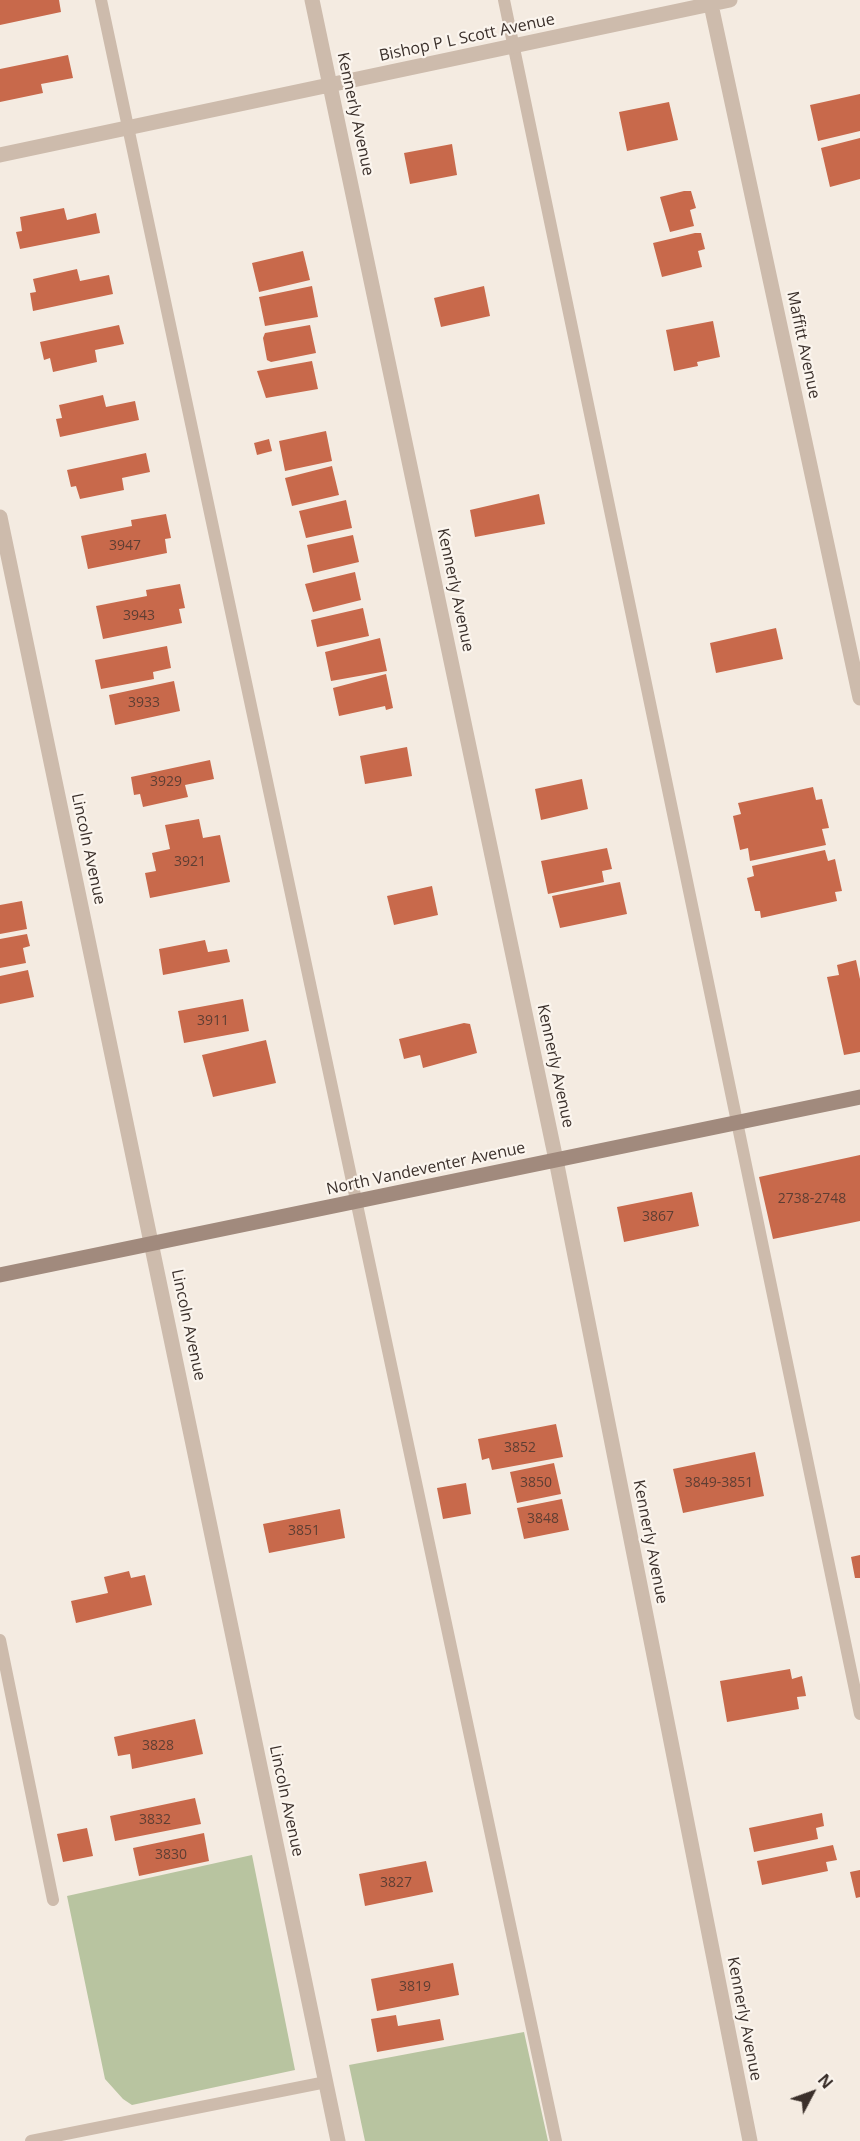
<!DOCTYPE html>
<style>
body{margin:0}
#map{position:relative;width:860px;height:2141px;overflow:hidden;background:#f4ebe1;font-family:"Open Sans",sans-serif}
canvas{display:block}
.north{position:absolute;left:782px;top:2063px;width:60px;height:60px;-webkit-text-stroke:4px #fbf5ee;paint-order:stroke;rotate:49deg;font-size:16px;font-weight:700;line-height:24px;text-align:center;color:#3b302b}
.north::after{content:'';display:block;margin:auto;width:21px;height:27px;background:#3b302b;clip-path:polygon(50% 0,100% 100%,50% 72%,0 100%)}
</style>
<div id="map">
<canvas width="860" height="2141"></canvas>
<div class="north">N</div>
</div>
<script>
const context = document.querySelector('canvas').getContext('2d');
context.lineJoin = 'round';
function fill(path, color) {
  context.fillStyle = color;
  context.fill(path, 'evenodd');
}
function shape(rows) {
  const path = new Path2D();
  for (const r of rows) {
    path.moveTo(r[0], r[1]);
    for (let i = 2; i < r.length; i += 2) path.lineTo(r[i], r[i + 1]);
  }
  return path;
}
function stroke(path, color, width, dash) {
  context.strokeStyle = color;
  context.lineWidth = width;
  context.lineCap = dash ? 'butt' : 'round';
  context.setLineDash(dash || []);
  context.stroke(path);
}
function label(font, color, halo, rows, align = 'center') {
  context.font = font + ' "Open Sans",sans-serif';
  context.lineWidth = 4.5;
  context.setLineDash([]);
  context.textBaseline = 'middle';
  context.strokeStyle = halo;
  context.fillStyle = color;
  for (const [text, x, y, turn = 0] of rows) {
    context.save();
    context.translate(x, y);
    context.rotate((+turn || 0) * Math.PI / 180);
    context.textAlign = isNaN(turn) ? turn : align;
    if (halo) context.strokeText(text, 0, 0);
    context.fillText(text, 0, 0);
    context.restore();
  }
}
const green = shape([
 [252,1855,295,2070,132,2105,123,2099,105,2079,67,1896],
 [524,2032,548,2141,365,2141,349,2065]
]);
const building = shape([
 [0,0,59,0,61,12,0,25],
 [68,55,73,78,41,84,43,93,0,102,0,69],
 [860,94,860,131,818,141,810,105],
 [669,102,678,140,627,151,619,112],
 [860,138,860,179,830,187,821,148],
 [452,144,457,175,410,184,404,153],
 [684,191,691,191,696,208,690,210,694,226,670,232,660,197],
 [64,208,67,220,96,213,100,233,20,249,16,232,22,231,20,217],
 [695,233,701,233,705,249,698,251,702,267,662,277,653,243],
 [303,251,310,280,259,292,252,263],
 [77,269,80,281,109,275,113,294,33,311,30,293,36,292,33,279],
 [312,286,318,317,265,326,259,297],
 [484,286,490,316,441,327,434,298],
 [713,321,720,357,697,362,698,366,674,371,666,330],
 [119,325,124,344,95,350,97,362,53,372,50,358,44,360,40,342],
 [310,325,316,353,271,362,267,360,263,338,265,333],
 [312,361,318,389,266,398,257,371],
 [103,395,106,407,135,401,139,420,60,437,56,419,62,418,59,405],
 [326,431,332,461,285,471,279,441],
 [269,439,272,451,257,455,254,443],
 [146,453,150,472,122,478,124,490,80,499,76,486,71,487,67,470],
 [332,466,339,495,292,506,285,478],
 [539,494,545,524,475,537,470,510],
 [346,500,352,528,306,538,299,511],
 [166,514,171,538,165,539,167,553,88,569,81,536,132,526,131,520],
 [353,535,359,562,313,573,307,545],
 [355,572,361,600,313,612,305,584],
 [180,584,185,608,179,609,182,623,103,639,96,606,147,596,146,590],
 [363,608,369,636,317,647,311,620],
 [776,628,783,659,716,673,710,643],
 [380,638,387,671,331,681,325,652],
 [167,646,171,668,153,672,154,679,101,689,95,660],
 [386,674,393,708,386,710,385,706,339,716,333,688],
 [174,681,180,711,115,725,109,695],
 [407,747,412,776,365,784,360,756],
 [210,760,214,779,185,785,188,797,143,807,140,794,134,795,131,777],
 [582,779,588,809,541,820,535,789],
 [813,787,816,800,822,799,829,828,822,829,826,845,750,861,748,848,740,850,733,816,741,814,738,803],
 [199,819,203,838,220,835,230,882,150,898,145,873,156,871,152,853,170,849,165,825],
 [607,848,612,869,602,871,604,882,548,894,541,861],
 [825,850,828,861,835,859,842,891,835,892,837,901,761,918,760,911,755,911,747,878,754,876,752,866],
 [620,882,627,914,560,928,552,896],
 [432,886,438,915,394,925,387,896],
 [22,901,27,929,0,934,0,905],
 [27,934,30,946,23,948,26,963,0,968,0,939],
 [205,940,208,952,227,949,230,962,163,975,159,949],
 [856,960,860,979,860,1052,844,1055,827,977,839,975,837,965],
 [28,970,34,997,0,1004,0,976],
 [243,999,249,1031,184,1043,178,1011],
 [464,1023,470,1024,477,1053,423,1068,420,1055,404,1059,399,1039],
 [266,1040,276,1083,213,1097,202,1055],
 [860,1155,860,1221,773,1239,759,1177],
 [692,1192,699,1226,624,1242,617,1207],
 [556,1424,563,1457,492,1470,489,1458,482,1460,478,1439],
 [755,1452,764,1496,683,1513,673,1469],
 [554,1463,561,1494,517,1503,510,1472],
 [466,1483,471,1514,443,1519,437,1488],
 [562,1499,569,1530,524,1539,517,1508],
 [340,1509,345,1538,269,1553,263,1524],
 [860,1555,860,1578,855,1578,851,1557],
 [129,1571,131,1578,145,1575,152,1605,76,1623,71,1601,108,1593,104,1577],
 [790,1669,792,1679,802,1676,806,1696,797,1697,799,1709,727,1722,720,1681],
 [195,1719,203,1754,132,1769,130,1754,118,1756,114,1737],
 [195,1798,201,1824,115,1841,110,1816],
 [822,1813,824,1826,816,1828,818,1839,754,1852,749,1828],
 [87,1828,93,1856,63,1862,57,1834],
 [204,1833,209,1861,139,1876,133,1848],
 [833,1845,837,1860,826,1862,828,1871,762,1885,757,1861],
 [426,1861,433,1892,365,1906,359,1874],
 [860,1870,860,1897,856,1898,850,1872],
 [453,1963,459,1995,377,2011,371,1979],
 [396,2015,398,2026,440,2019,444,2040,377,2052,371,2019]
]);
const service = shape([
 [101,0,556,2141],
 [504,0,860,1714],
 [0,1640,53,1900],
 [31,2141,326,2082]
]);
const minor = shape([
 [312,0,556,1160,750,2141],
 [710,0,860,698],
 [0,155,730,0],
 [0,517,338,2141]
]);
const secondary = shape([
 [0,1275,860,1097]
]);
const numberNames = [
 ["3947",125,546],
 ["3943",139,616],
 ["3933",144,703],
 ["3929",166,782],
 ["3921",190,862],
 ["3911",213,1021],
 ["2738-2748",812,1199],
 ["3867",658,1217],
 ["3852",520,1448],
 ["3850",536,1483],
 ["3849-3851",719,1483],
 ["3848",543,1519],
 ["3851",304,1531],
 ["3828",158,1746],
 ["3832",155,1820],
 ["3830",171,1855],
 ["3827",396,1883],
 ["3819",415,1987]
];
const streetNames = [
 ["Bishop P L Scott Avenue",467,38,-12],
 ["Kennerly Avenue",355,114,78],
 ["Maffitt Avenue",803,345,78],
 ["Kennerly Avenue",455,590,78],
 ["Lincoln Avenue",88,849,78],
 ["Kennerly Avenue",555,1066,78],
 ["North Vandeventer Avenue",426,1169,-12],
 ["Lincoln Avenue",188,1325,78],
 ["Kennerly Avenue",650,1542,79],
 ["Lincoln Avenue",286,1801,78],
 ["Kennerly Avenue",744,2019,79]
];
fill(green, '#b8c4a0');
fill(building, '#c8694b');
stroke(service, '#cdbbac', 12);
stroke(minor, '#cdbbac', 15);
stroke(secondary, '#a18a7d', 15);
label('14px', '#5e3e33', null, numberNames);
label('16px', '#3b302b', '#fbf5ee', streetNames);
</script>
